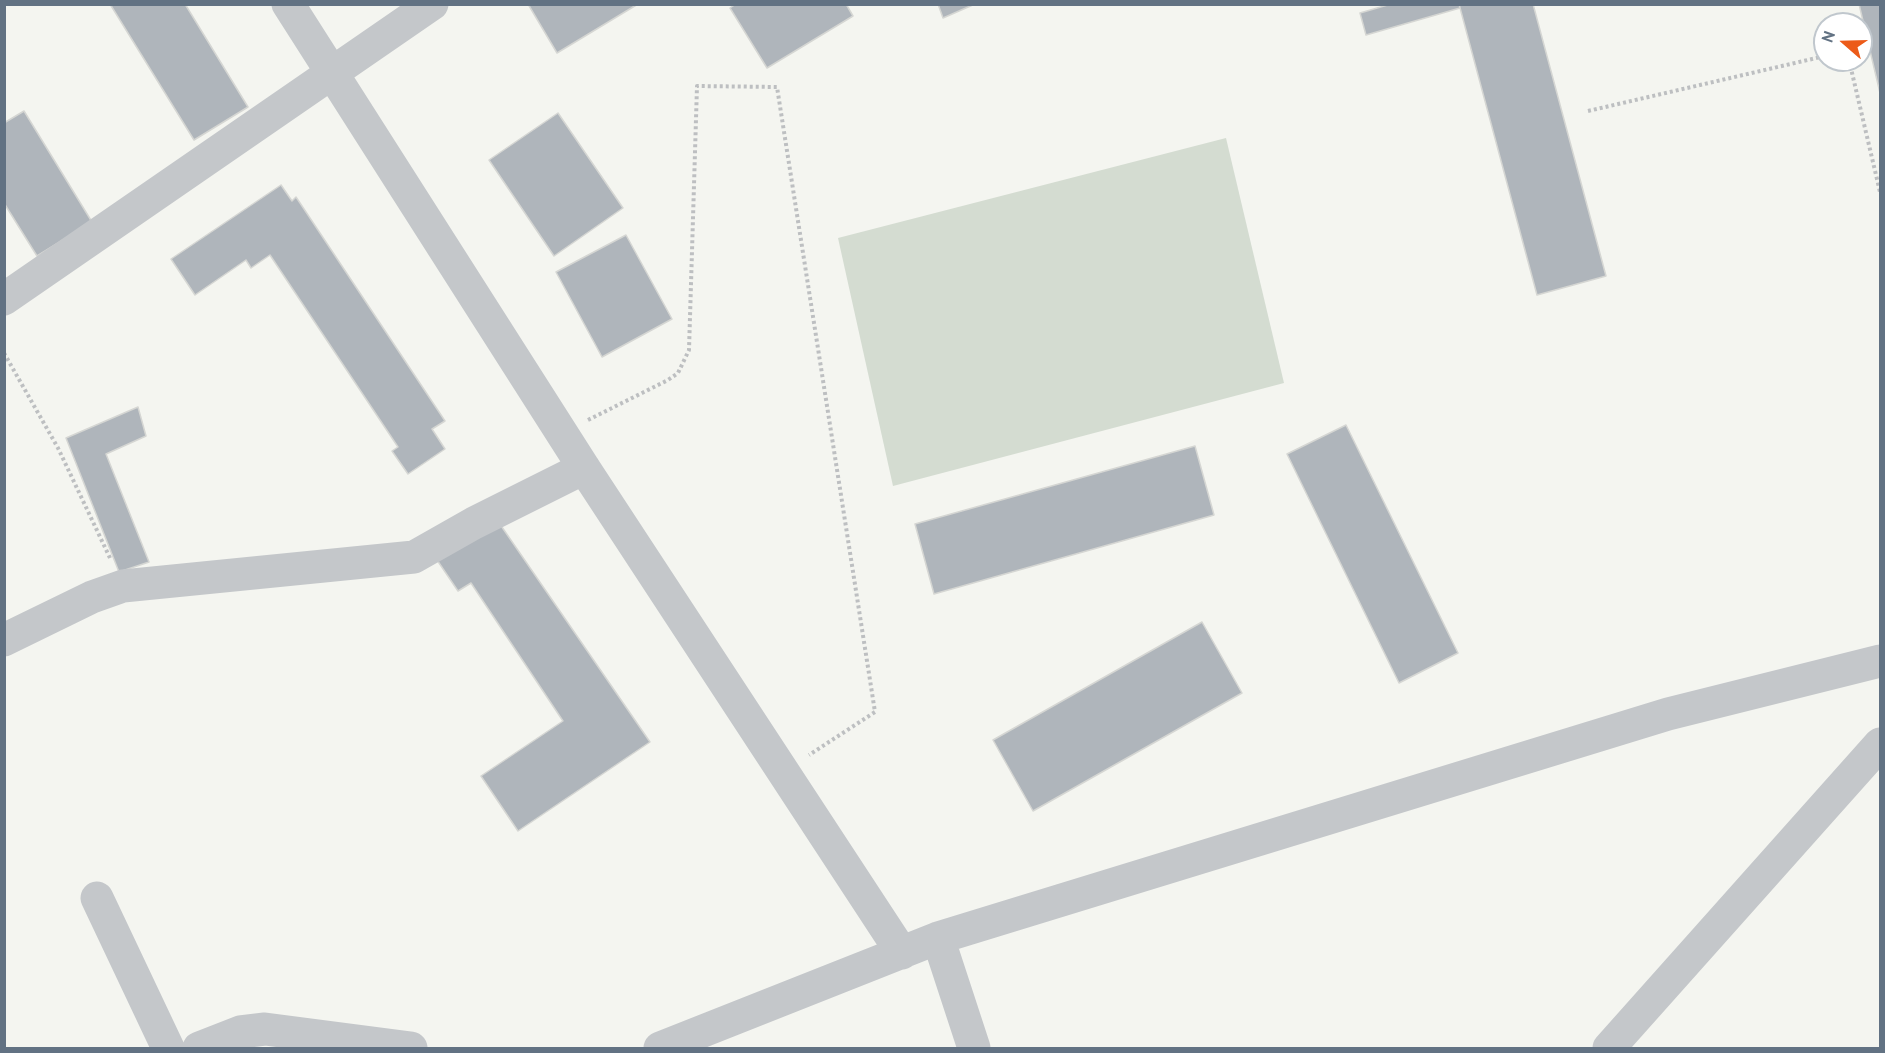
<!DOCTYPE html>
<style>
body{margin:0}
#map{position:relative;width:1885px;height:1053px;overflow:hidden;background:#f4f5f0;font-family:"PT Sans",sans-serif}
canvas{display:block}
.frame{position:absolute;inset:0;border:6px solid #627283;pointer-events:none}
.north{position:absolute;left:1813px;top:12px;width:60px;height:60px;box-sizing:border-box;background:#fff;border:2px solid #c0c7cd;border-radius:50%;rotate:290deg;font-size:16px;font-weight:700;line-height:24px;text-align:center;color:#627283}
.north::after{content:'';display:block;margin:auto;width:21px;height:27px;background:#ec5b19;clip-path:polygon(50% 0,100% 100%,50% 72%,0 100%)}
</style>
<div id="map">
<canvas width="1885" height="1053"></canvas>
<div class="frame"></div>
<div class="north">N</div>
</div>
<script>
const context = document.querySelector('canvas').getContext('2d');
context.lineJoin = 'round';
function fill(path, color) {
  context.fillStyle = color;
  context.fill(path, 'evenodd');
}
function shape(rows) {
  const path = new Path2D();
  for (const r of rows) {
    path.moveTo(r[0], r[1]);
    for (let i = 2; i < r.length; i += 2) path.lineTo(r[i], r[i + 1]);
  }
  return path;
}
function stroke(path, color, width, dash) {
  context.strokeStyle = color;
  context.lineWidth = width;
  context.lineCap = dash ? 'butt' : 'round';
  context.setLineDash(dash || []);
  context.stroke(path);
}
const green = shape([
 [1226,138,1284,383,893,486,838,238]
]);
const building = shape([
 [110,4,185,4,248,107,194,140,110,4],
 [528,4,638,4,557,53,528,4],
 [736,4,846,4,853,16,767,68,730,8,736,4],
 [938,4,975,4,943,18,938,4],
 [1391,4,1459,4,1460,8,1366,35,1360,13,1391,4],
 [1459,4,1533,4,1606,276,1537,295,1459,4],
 [1859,4,1880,4,1880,93,1859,4],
 [24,111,92,222,37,256,4,203,4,123,24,111],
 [558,113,623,208,554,256,489,160,558,113],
 [281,185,292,201,296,197,445,421,432,429,445,449,408,474,392,451,398,447,270,255,251,268,246,260,195,295,171,259,281,185],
 [626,235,672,319,602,357,556,272,626,235],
 [138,407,146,436,106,454,149,562,119,572,66,438,138,407],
 [1346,425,1458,653,1399,683,1287,454,1346,425],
 [1195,446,1214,515,934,594,915,524,1195,446],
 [495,517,650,742,518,831,481,776,563,721,471,583,458,591,435,557,495,517],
 [1202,622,1242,693,1033,811,993,740,1202,622]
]);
const path = shape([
 [1849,60,1880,192],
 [1588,111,1825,56],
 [4,353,58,448,110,558],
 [588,420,668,380,678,373,689,350,697,86,777,87,875,712,809,755]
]);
const minor = shape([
 [288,4,584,468,902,953],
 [4,299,432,4],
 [4,640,92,597,123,586,414,557,474,523,584,468],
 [97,898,168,1048],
 [938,938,974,1048],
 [199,1048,240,1032,265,1029,411,1048],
 [660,1048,938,938,1668,714,1880,661],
 [1609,1048,1880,744]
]);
fill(green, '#d4dcd1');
fill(building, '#afb5bb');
stroke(building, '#d5d6d3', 1.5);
stroke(path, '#bdbfc1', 4, [3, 3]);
stroke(minor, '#c4c7ca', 33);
</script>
